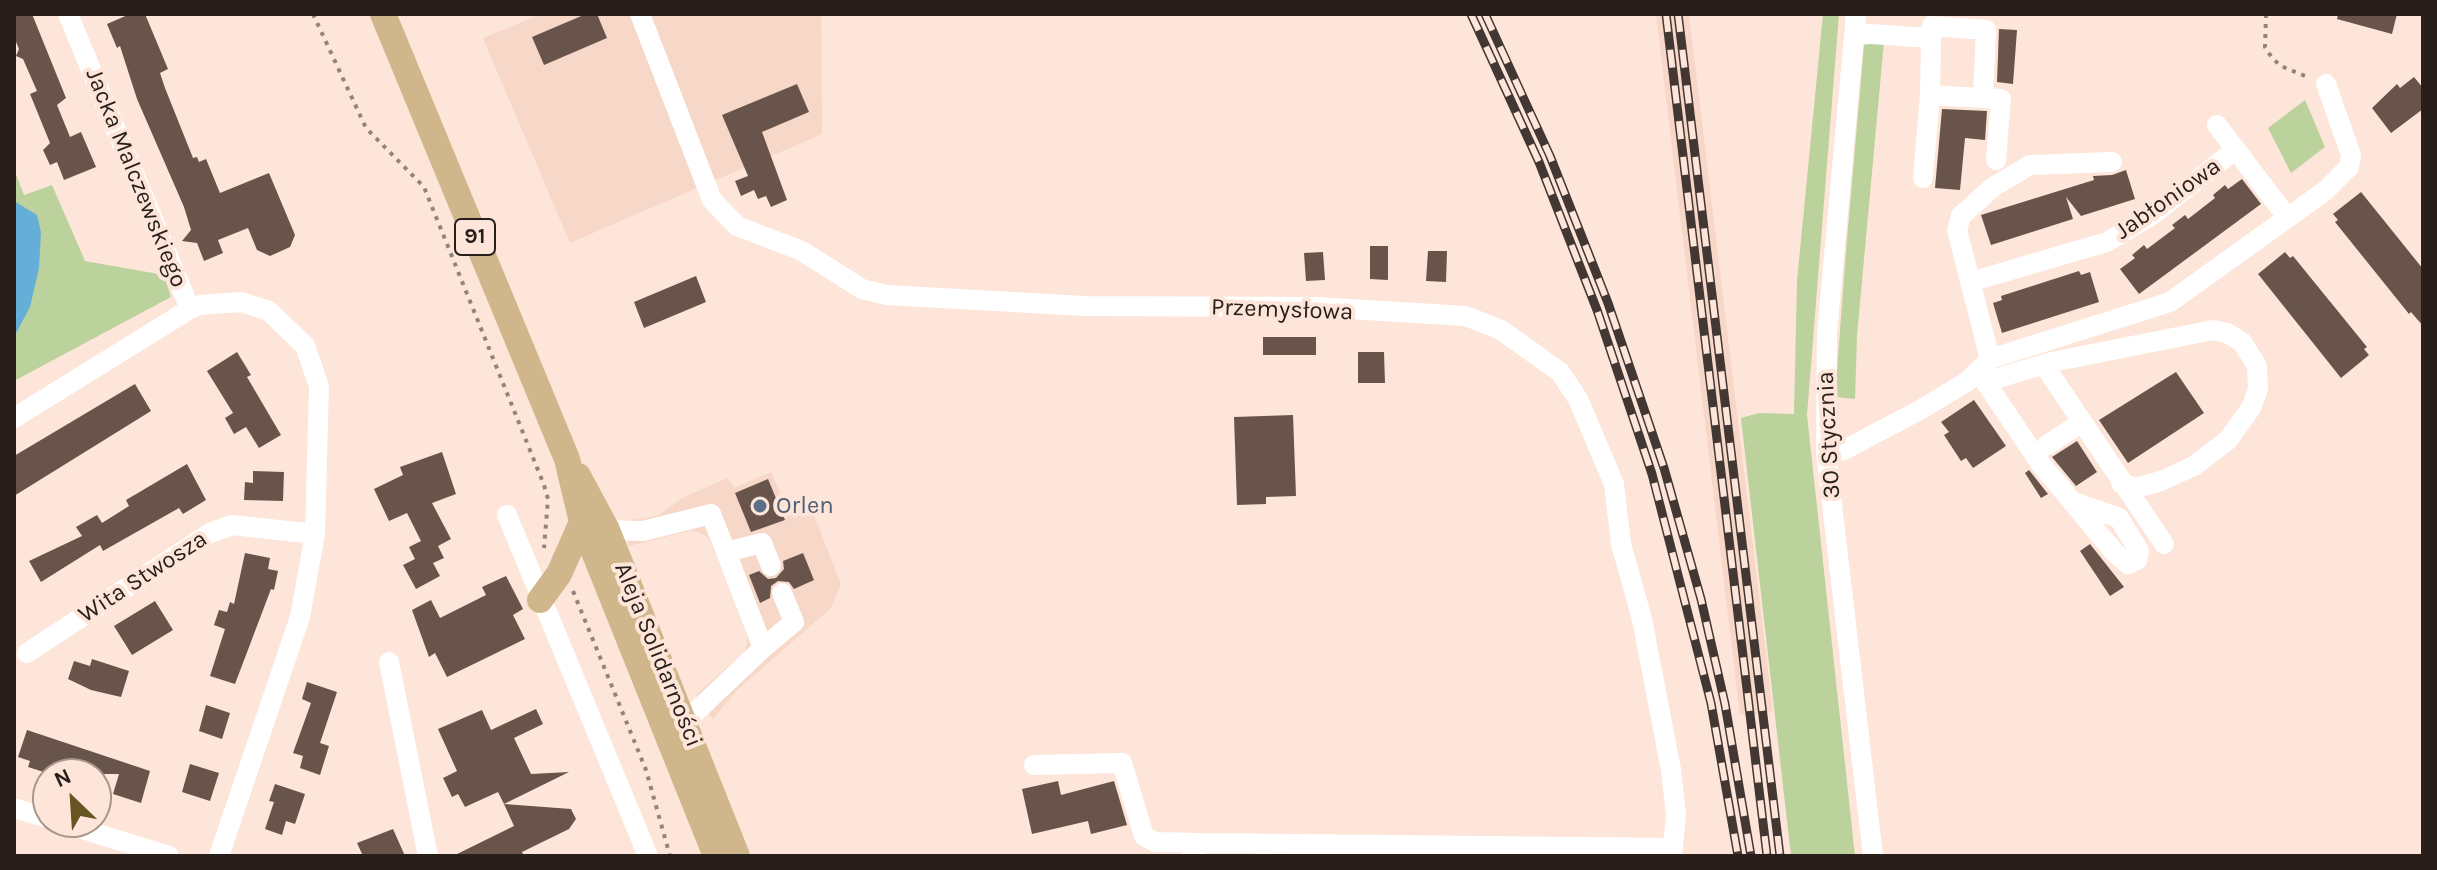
<!DOCTYPE html>
<meta charset="utf-8">
<style>
body{margin:0}
#map{position:relative;width:2437px;height:870px;overflow:hidden;background:#fde5d9;font-family:Karla,sans-serif}
canvas{display:block}
.frame{position:absolute;inset:0;border:16px solid #281f1b;pointer-events:none}
.north{position:absolute;left:32px;top:758px;width:80px;height:80px;box-sizing:border-box;background:#fde5d9;border:2px solid #a8968d;border-radius:50%;rotate:335deg;font-size:22px;font-weight:700;line-height:32px;text-align:center;color:#281f1b}
.north::after{content:'';display:block;margin:auto;width:28px;height:36px;background:#665422;clip-path:polygon(50% 0,100% 100%,50% 72%,0 100%)}
</style>
<div id="map">
<canvas width="2437" height="870"></canvas>
<div class="frame"></div>
<div class="north">N</div>
</div>
<script>
const context = document.querySelector('canvas').getContext('2d');
context.lineJoin = 'round';
function fill(path, color) {
  context.fillStyle = color;
  context.fill(path, 'evenodd');
}
function shape(rows) {
  const path = new Path2D();
  for (const r of rows) {
    path.moveTo(r[0], r[1]);
    for (let i = 2; i < r.length; i += 2) path.lineTo(r[i], r[i + 1]);
  }
  return path;
}
function stroke(path, color, width, dash) {
  context.strokeStyle = color;
  context.lineWidth = width;
  context.lineCap = dash ? 'butt' : 'round';
  context.setLineDash(dash || []);
  context.stroke(path);
}
function label(font, color, halo, rows, align = 'center') {
  context.font = font + ' Karla,sans-serif';
  context.lineWidth = 8;
  context.setLineDash([]);
  context.textBaseline = 'middle';
  context.strokeStyle = halo;
  context.fillStyle = color;
  for (const [text, x, y, turn = 0] of rows) {
    context.save();
    context.translate(x, y);
    context.rotate((+turn || 0) * Math.PI / 180);
    context.textAlign = isNaN(turn) ? turn : align;
    if (halo) context.strokeText(text, 0, 0);
    context.fillText(text, 0, 0);
    context.restore();
  }
}
const built = shape([
 [541,14,821,14,822,134,570,243,483,38],
 [1656,14,1689,14,1773,712,1740,715],
 [771,472,788,510,809,503,841,584,831,608,736,691,713,719,696,695,745,651,749,632,708,537,693,530,629,546,624,521,658,516,682,498,728,478,734,488]
]);
const green = shape([
 [1823,14,1839,14,1807,415,1855,856,1791,856,1741,418,1759,413,1794,414,1797,281],
 [1884,41,1857,336,1855,399,1835,397,1846,251,1864,45],
 [2305,100,2325,147,2291,173,2268,128],
 [14,169,24,195,52,185,85,261,164,275,171,297,14,381]
]);
const water = shape([
 [14,201,37,215,41,232,39,268,30,307,14,337]
]);
const building = shape([
 [14,14,32,14,66,98,57,105,70,137,81,132,96,167,64,180,57,162,50,165,43,150,50,143,30,94,37,91,23,59,16,56,19,49,14,37],
 [130,14,145,14,168,69,160,73,165,88,193,158,197,157,199,162,206,159,220,193,269,173,295,235,290,247,270,256,257,250,248,228,218,240,223,253,204,261,197,243,182,241,191,230,184,207,137,99,120,46,117,48,107,24],
 [586,14,597,14,607,38,544,65,532,37],
 [2338,14,2397,14,2392,34,2337,19],
 [1999,29,2017,30,2013,84,1997,82],
 [2414,77,2423,88,2423,109,2391,133,2372,108,2397,84,2400,88],
 [797,84,809,112,762,132,787,200,771,207,766,196,758,199,754,190,741,196,735,181,748,176,722,115],
 [1942,109,1987,111,1985,140,1965,138,1960,190,1935,188],
 [2126,170,2135,199,2081,216,2066,197,2073,219,1991,245,1981,215,2094,180,2093,176,2112,175],
 [2242,179,2261,204,2139,294,2120,269,2135,258,2132,255,2144,245,2147,249,2175,228,2172,225,2185,215,2188,219,2215,198,2213,195,2225,185,2228,189],
 [2361,192,2423,269,2423,326,2411,312,2409,314,2335,222,2338,220,2333,214],
 [1370,246,1388,246,1388,280,1370,279],
 [1428,251,1447,251,1446,282,1426,281],
 [1323,252,1325,280,1306,281,1304,253],
 [2285,252,2290,258,2293,256,2367,347,2364,349,2369,355,2341,378,2258,274],
 [2079,271,2081,275,2090,272,2099,302,2002,333,1993,303,2002,300,2001,296],
 [696,276,706,302,644,328,634,302],
 [1263,337,1316,337,1316,355,1263,355],
 [237,352,251,375,247,377,281,435,259,448,246,427,234,434,225,418,233,413,207,371],
 [1358,352,1384,352,1385,383,1358,383],
 [2176,372,2204,413,2128,463,2099,420],
 [135,384,151,411,14,496,14,456],
 [1974,400,2006,446,1973,468,1966,458,1961,461,1944,435,1949,432,1941,422],
 [1293,415,1296,496,1266,497,1266,504,1237,505,1234,417],
 [2077,441,2097,472,2076,486,2052,457],
 [442,452,456,494,432,503,451,539,438,546,444,558,433,563,440,576,416,589,403,565,415,559,409,547,421,541,407,513,389,521,374,489,403,475,400,467],
 [187,464,206,500,183,514,179,508,103,551,100,545,41,582,29,561,82,536,76,527,97,515,102,523,129,506,126,500],
 [2029,470,2048,494,2041,498,2025,473],
 [253,471,284,472,283,501,244,500,245,482,253,483],
 [768,479,785,520,751,532,735,493],
 [2090,544,2124,587,2110,596,2080,551],
 [245,553,270,558,268,569,278,571,274,590,271,589,235,684,210,676,225,629,214,625,219,610,227,612,230,602,234,604],
 [803,553,814,580,794,589,789,582,778,581,771,586,770,598,760,603,749,575,759,571,768,579,776,578,784,569,783,561],
 [506,576,523,609,513,615,525,639,447,677,435,653,429,657,412,610,431,600,440,618,486,595,482,587],
 [155,601,173,630,132,655,114,626],
 [92,659,129,671,121,697,91,690,68,679,74,661,90,666],
 [307,682,337,692,320,743,329,746,320,775,300,768,303,756,293,753,311,703,302,699],
 [206,705,230,713,222,739,199,731],
 [536,709,543,724,514,738,531,774,569,772,504,804,498,792,465,807,458,794,452,797,443,778,457,771,438,729,482,710,491,730],
 [27,730,150,771,141,803,113,794,119,774,50,774,28,767,30,761,18,757],
 [190,764,219,773,210,801,182,792],
 [1058,781,1061,795,1114,781,1127,825,1091,834,1088,821,1032,834,1022,789],
 [275,784,305,794,295,824,286,821,282,835,265,829,274,802,269,801],
 [504,804,571,809,576,819,569,829,522,852,524,856,453,856,514,826],
 [393,829,405,856,363,856,357,843]
]);
const path = shape([
 [313,14,366,128,424,187,544,485,548,499,544,548],
 [2266,14,2265,47,2272,58,2281,66,2310,78],
 [573,591,646,770,670,856]
]);
const minor = shape([
 [68,14,190,309,200,305,241,302,269,311,305,346,319,386,315,534,300,617,219,856],
 [640,14,712,200,737,226,802,251,862,289,887,295,1085,306,1315,307,1466,316,1501,330,1560,372,1578,399,1614,484,1621,544,1642,619,1671,770,1676,815,1672,856],
 [1856,14,1827,333,1826,453,1873,856],
 [1855,33,1931,38,1932,26],
 [1931,38,1930,95,1983,98,1986,30,1932,26],
 [1983,98,2001,99,1996,160],
 [2217,125,2287,217],
 [1923,178,1930,95],
 [1970,282,2107,242,2154,214,2235,150],
 [1990,359,1957,230,1961,216,1993,187,2030,165,2112,162],
 [2044,365,2164,544],
 [1980,374,2040,463,2115,553,2128,564,2137,560,2139,551,2119,518,2074,502],
 [1985,382,2052,362,2213,330,2227,333,2242,342,2257,366,2258,389,2251,408,2228,440,2194,466,2161,481,2136,488,2121,483],
 [14,418,190,309],
 [2047,445,2081,423],
 [1826,453,1844,450,1920,410,1968,381,1990,359,2170,302,2325,191,2349,167,2351,155,2326,84],
 [507,515,648,856],
 [607,530,643,531,711,514,726,552,763,648,685,722],
 [726,552,762,543,771,566],
 [763,648,794,622,782,593],
 [27,653,210,533,232,525,315,534],
 [389,662,428,856],
 [1034,765,1122,763,1144,836,1155,842,1200,843],
 [14,808,48,818],
 [60,822,169,856],
 [1192,856,1200,843,1672,848]
]);
const major = shape([
 [383,14,567,459,582,522,716,856],
 [578,476,607,530,737,856],
 [540,600,559,574,582,522]
]);
const rail = shape([
 [1471,14,1539,162,1597,310,1652,474,1711,703,1738,856],
 [1485,14,1550,156,1608,303,1664,468,1701,599,1725,704,1751,856],
 [1666,14,1767,856],
 [1678,14,1780,856]
]);
const markers = [
 [760,506,8,"#5c6f8a"]
];
const shields = [
 [475,237,40]
];
const shieldNames = [
 ["91",475,237]
];
const streetNames = [
 ["Jacka Malczewskiego",136,178,68],
 ["Jabłoniowa",2168,199,-35],
 ["Przemysłowa",1282,310,2],
 ["30 Stycznia",1829,435,-93],
 ["Wita Stwosza",143,577,-33],
 ["Aleja Solidarności",658,655,68]
];
const serviceNames = [
 ["Orlen",776,506]
];
fill(built, '#f6d7c8');
fill(green, '#bcd29c');
fill(water, '#65aed7');
fill(building, '#68544a');
stroke(path, '#93837b', 4, [4, 6]);
stroke(minor, '#fff', 20);
stroke(major, '#d0b68b', 26);
stroke(rail, '#423732', 9);
stroke(rail, '#fde5d9', 6, [18]);
for (const [x, y, r, color] of markers) {
  const dot = new Path2D();
  dot.arc(x, y, r, 0, 2 * Math.PI);
  context.fillStyle = color;
  context.fill(dot);
  stroke(dot, '#fde5d9', 3);
}
for (const [x, y, w] of shields) {
  const box = new Path2D();
  box.roundRect(x - w / 2, y - 18, w, 36, 6);
  context.fillStyle = '#fde5d9';
  context.fill(box);
  stroke(box, '#281f1b', 2);
}
label('bold 22px', '#281f1b', null, shieldNames);
label('24px', '#281f1b', '#fde5d9', streetNames);
label('24px', '#4e5e75', '#fde5d9', serviceNames, 'left');
</script>
